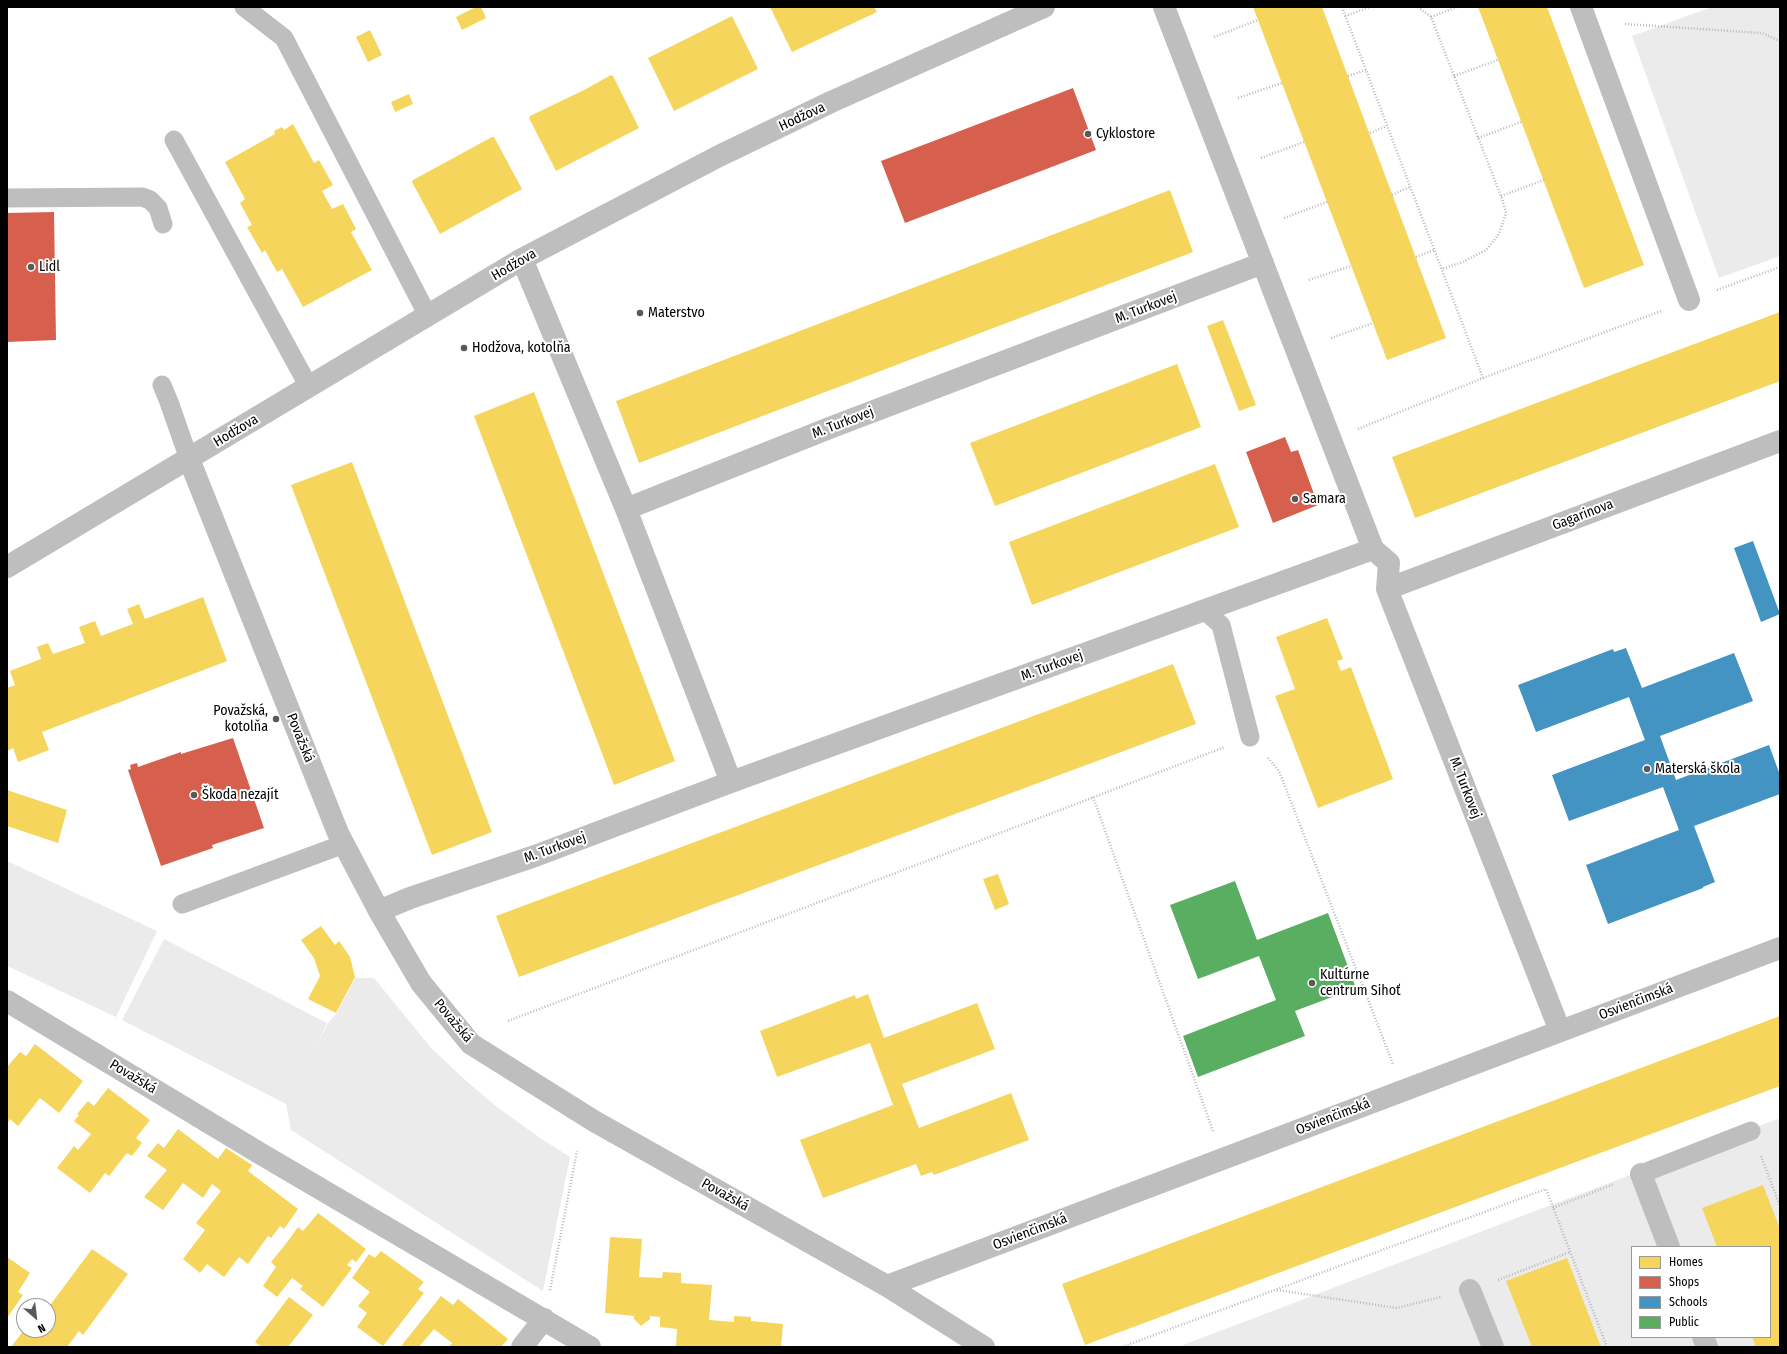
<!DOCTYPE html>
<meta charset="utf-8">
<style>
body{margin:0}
#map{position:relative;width:1787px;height:1354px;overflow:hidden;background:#fff;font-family:"Fira Sans Condensed",sans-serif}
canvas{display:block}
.frame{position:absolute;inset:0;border:8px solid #000;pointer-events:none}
.legend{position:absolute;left:1631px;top:1246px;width:140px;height:92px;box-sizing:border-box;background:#fff;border:1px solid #999;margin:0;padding:5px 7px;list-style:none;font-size:12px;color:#000}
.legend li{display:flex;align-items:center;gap:8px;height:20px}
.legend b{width:20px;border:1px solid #999}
.north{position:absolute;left:16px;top:1298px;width:40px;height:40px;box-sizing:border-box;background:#fff;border:1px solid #999;border-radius:50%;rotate:152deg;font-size:11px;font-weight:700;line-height:16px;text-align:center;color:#000}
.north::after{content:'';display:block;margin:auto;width:14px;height:18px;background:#595959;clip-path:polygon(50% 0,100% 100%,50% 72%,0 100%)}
</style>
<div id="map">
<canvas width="1787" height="1354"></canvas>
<div class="frame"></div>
<ul class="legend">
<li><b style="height:11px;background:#f6d55c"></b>Homes</li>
<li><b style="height:11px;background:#d6604d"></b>Shops</li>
<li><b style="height:11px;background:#4393c3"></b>Schools</li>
<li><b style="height:11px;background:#5aae61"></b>Public</li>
</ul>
<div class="north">N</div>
</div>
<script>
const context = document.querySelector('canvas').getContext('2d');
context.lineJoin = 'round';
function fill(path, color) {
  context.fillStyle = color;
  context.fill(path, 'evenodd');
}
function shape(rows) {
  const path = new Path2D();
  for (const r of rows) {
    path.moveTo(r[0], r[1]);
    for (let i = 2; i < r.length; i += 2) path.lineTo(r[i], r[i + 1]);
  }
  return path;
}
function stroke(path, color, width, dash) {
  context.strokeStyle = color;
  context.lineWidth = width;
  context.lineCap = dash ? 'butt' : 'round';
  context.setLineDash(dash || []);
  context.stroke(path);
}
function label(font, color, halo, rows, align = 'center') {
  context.font = font + ' "Fira Sans Condensed",sans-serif';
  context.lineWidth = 4;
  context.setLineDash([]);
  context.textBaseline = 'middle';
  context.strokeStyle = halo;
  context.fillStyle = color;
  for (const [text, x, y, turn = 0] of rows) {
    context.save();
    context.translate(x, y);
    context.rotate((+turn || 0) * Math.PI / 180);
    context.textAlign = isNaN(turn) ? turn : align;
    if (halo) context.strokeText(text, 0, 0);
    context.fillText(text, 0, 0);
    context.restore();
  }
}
const green = shape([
 [1712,7,1780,7,1780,256,1719,278,1632,36],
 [7,861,157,931,116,1017,7,966],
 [164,939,327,1023,313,1052,328,1023,337,1013,355,978,374,978,431,1048,464,1079,497,1107,540,1138,570,1157,543,1291,291,1130,286,1104,122,1020],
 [1780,1118,1780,1347,1178,1347,1409,1259],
 [1632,1247,1770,1247,1770,1337,1632,1337]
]);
const homes = shape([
 [476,7,481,7,486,18,462,30,456,17],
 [770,7,874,7,877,12,792,52],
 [1253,7,1322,7,1446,338,1387,360],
 [1478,7,1547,7,1644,265,1584,288],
 [732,16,758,69,674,111,648,58],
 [370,30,382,55,368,62,356,37],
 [611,75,613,76,639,128,556,171,529,118,530,116,584,90],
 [409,94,413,104,395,112,391,102],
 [293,124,314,163,319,160,333,185,322,191,332,209,343,204,356,229,351,232,372,270,303,307,282,269,277,272,265,250,262,253,247,227,252,225,240,203,245,199,225,162,275,134,274,131,282,127,284,130],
 [492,137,494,137,522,189,440,234,412,182,413,180],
 [1170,190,1193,252,639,463,616,401],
 [1780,312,1780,381,1415,518,1392,457],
 [1223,320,1256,405,1239,411,1207,326],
 [1177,364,1201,427,995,506,970,443],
 [534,392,675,761,614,785,474,416],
 [352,462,492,832,432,855,291,485],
 [1215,464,1239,527,1032,605,1009,542],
 [203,597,227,661,42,732,49,750,18,762,13,748,7,751,7,688,15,685,10,671,41,659,37,647,48,643,53,654,85,643,79,627,95,621,101,636,133,624,127,609,139,604,145,619],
 [1327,618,1343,659,1337,661,1341,671,1351,667,1393,779,1318,808,1275,696,1295,689,1276,637],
 [1173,664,1196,724,519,977,496,916],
 [7,790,67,810,58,843,7,826],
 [998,874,1009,904,995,910,983,879],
 [321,926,335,945,339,941,350,957,355,977,336,1013,308,999,320,976,314,958,301,940],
 [868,994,884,1038,977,1003,995,1049,902,1084,919,1128,1011,1093,1029,1140,934,1175,932,1172,921,1176,916,1164,823,1198,800,1140,893,1105,870,1043,777,1077,760,1031,855,995,856,999],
 [1780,1016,1780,1086,1085,1345,1062,1284],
 [35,1044,83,1081,59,1113,40,1098,18,1126,10,1119,7,1124,7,1067,20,1052,26,1056],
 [108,1088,150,1120,136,1138,142,1143,132,1156,127,1153,109,1176,105,1173,90,1193,57,1168,74,1146,78,1150,91,1134,74,1121,79,1115,77,1114,88,1101,94,1106],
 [178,1129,218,1159,226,1148,252,1165,248,1171,298,1209,284,1229,280,1226,271,1238,268,1236,248,1264,239,1257,224,1277,207,1264,200,1273,183,1259,205,1230,196,1223,221,1191,212,1184,203,1198,183,1183,163,1210,144,1197,167,1170,147,1156,158,1143,164,1148],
 [1763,1185,1780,1229,1780,1347,1756,1347,1752,1337,1770,1337,1770,1247,1717,1247,1702,1208],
 [318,1213,366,1249,356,1262,352,1259,347,1265,352,1268,323,1307,300,1289,303,1286,292,1278,277,1297,263,1286,276,1267,271,1262,288,1241,298,1227,303,1231],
 [610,1237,642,1239,639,1277,662,1278,663,1272,681,1273,681,1283,712,1285,709,1320,734,1322,734,1316,751,1317,751,1321,783,1324,781,1347,676,1347,677,1329,660,1327,660,1317,650,1316,650,1319,641,1326,634,1319,634,1316,605,1313],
 [92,1249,128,1274,83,1335,79,1331,67,1347,11,1347,24,1330,48,1330,48,1323,55,1314,48,1308],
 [381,1251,424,1282,418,1289,424,1293,383,1346,357,1327,367,1313,358,1306,370,1292,352,1278,369,1254,375,1258],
 [7,1257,30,1273,18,1292,23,1295,7,1318],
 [1567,1258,1601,1347,1532,1347,1506,1281],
 [441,1296,453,1305,458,1299,508,1339,501,1347,449,1347,452,1343,434,1329,419,1347,405,1347,402,1345],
 [289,1297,313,1315,288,1347,262,1347,255,1342]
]);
const shops = shape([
 [1073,88,1096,150,905,223,881,161],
 [54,212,56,340,7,342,7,213],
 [1285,437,1291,452,1298,450,1318,505,1273,523,1246,452],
 [233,738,264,828,212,845,213,848,161,866,128,770,131,769,130,765,137,763,138,767,181,752,181,754]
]);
const schools = shape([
 [1753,541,1780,614,1761,622,1734,548],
 [1626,648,1642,688,1734,653,1753,701,1660,736,1676,780,1769,745,1780,775,1780,794,1694,826,1715,882,1703,887,1703,888,1608,924,1586,865,1679,830,1663,787,1569,821,1552,775,1645,740,1629,697,1536,732,1518,685,1613,649,1614,652]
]);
const public = shape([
 [1235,881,1257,940,1328,913,1356,988,1295,1011,1305,1036,1198,1077,1183,1036,1276,1000,1259,956,1198,979,1170,905]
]);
const path = shape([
 [1342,7,1483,378],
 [1418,7,1431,17,1501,196,1506,213,1499,234,1486,250,1463,262,1442,269],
 [1345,16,1370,7],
 [1431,17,1457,7],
 [1625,24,1762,33,1780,41],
 [1214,37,1258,20],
 [1348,76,1366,70],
 [1454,76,1498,60],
 [1238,98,1282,83],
 [1370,133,1387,126],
 [1478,138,1521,122],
 [1261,158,1304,142],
 [1392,195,1410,187],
 [1501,196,1544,180],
 [1284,218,1327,202],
 [1416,257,1434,250],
 [1309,280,1351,266],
 [1717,290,1780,267],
 [1331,338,1373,323],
 [1358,429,1483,378,1661,311],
 [1268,758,1279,771,1393,1064],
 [1093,797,1213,1131],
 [508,1021,1225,747],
 [1761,1156,1780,1206],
 [1553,1208,1614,1184],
 [1498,1280,1570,1252],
 [550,1290,577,1151],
 [1277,1290,1397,1308,1441,1297],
 [1122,1347,1546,1189,1607,1347]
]);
const lane = shape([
 [244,7,284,38,428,316],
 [174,140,309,387],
 [7,198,142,197,150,200,158,208,163,224],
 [162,385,169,402,189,459],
 [1204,610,1221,625,1250,737],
 [182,904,344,844],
 [1641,1174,1751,1131]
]);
const street = shape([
 [1164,7,1373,549,1389,563,1387,589,1560,1031],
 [1581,7,1689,300],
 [522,259,626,509,731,782],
 [189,459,338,833,379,911,421,983,471,1044,594,1121,887,1286,984,1347],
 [626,509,832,427,1263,263],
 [7,567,522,259,719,156,831,102,1044,7],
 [1387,589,1780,441],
 [379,911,410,898,535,856,731,782,1373,549],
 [7,1001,261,1154,590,1347],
 [1641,1174,1669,1247],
 [887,1286,1780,948],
 [1470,1290,1493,1347],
 [1703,1337,1707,1347],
 [522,1347,544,1319]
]);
const markers = [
 [1088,134,4,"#595959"],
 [31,267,4,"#595959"],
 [640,313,4,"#595959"],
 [464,348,4,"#595959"],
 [1295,499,4,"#595959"],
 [276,719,4,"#595959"],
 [1647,769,4,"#595959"],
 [194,795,4,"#595959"],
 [1312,983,4,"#595959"]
];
const streetNames = [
 ["Hodžova",802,117,-25],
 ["Hodžova",514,265,-30],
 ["M. Turkovej",1146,308,-21],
 ["M. Turkovej",843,423,-21],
 ["Hodžova",236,431,-31],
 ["Gagarinova",1583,515,-21],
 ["M. Turkovej",1052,666,-20],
 ["Považská",300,738,68],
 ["M. Turkovej",1465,788,69],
 ["M. Turkovej",555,848,-20],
 ["Osvienčimská",1636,1002,-21],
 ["Považská",453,1021,50],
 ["Považská",133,1077,31],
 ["Osvienčimská",1333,1117,-21],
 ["Považská",725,1195,29],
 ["Osvienčimská",1030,1232,-21]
];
const poiNames = [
 ["Cyklostore",1096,134],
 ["Lidl",39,267],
 ["Materstvo",648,313],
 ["Hodžova, kotolňa",472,348],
 ["Samara",1303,499],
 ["Považská,",268,711,"right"],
 ["kotolňa",268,727,"right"],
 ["Materská škola",1655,769],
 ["Škoda nezajít",202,795],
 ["Kultúrne",1320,975],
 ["centrum Sihoť",1320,991]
];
fill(green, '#ebebeb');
fill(homes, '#f6d55c');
fill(shops, '#d6604d');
fill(schools, '#4393c3');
fill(public, '#5aae61');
stroke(path, '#b9b9b9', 2.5, [1, 2]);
stroke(lane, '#bebebe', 19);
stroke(street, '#bebebe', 22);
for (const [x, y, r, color] of markers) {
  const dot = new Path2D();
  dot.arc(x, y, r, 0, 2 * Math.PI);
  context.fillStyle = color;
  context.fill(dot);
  stroke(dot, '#fff', 1.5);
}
label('14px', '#000', '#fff', streetNames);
label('14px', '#000', '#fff', poiNames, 'left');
</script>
